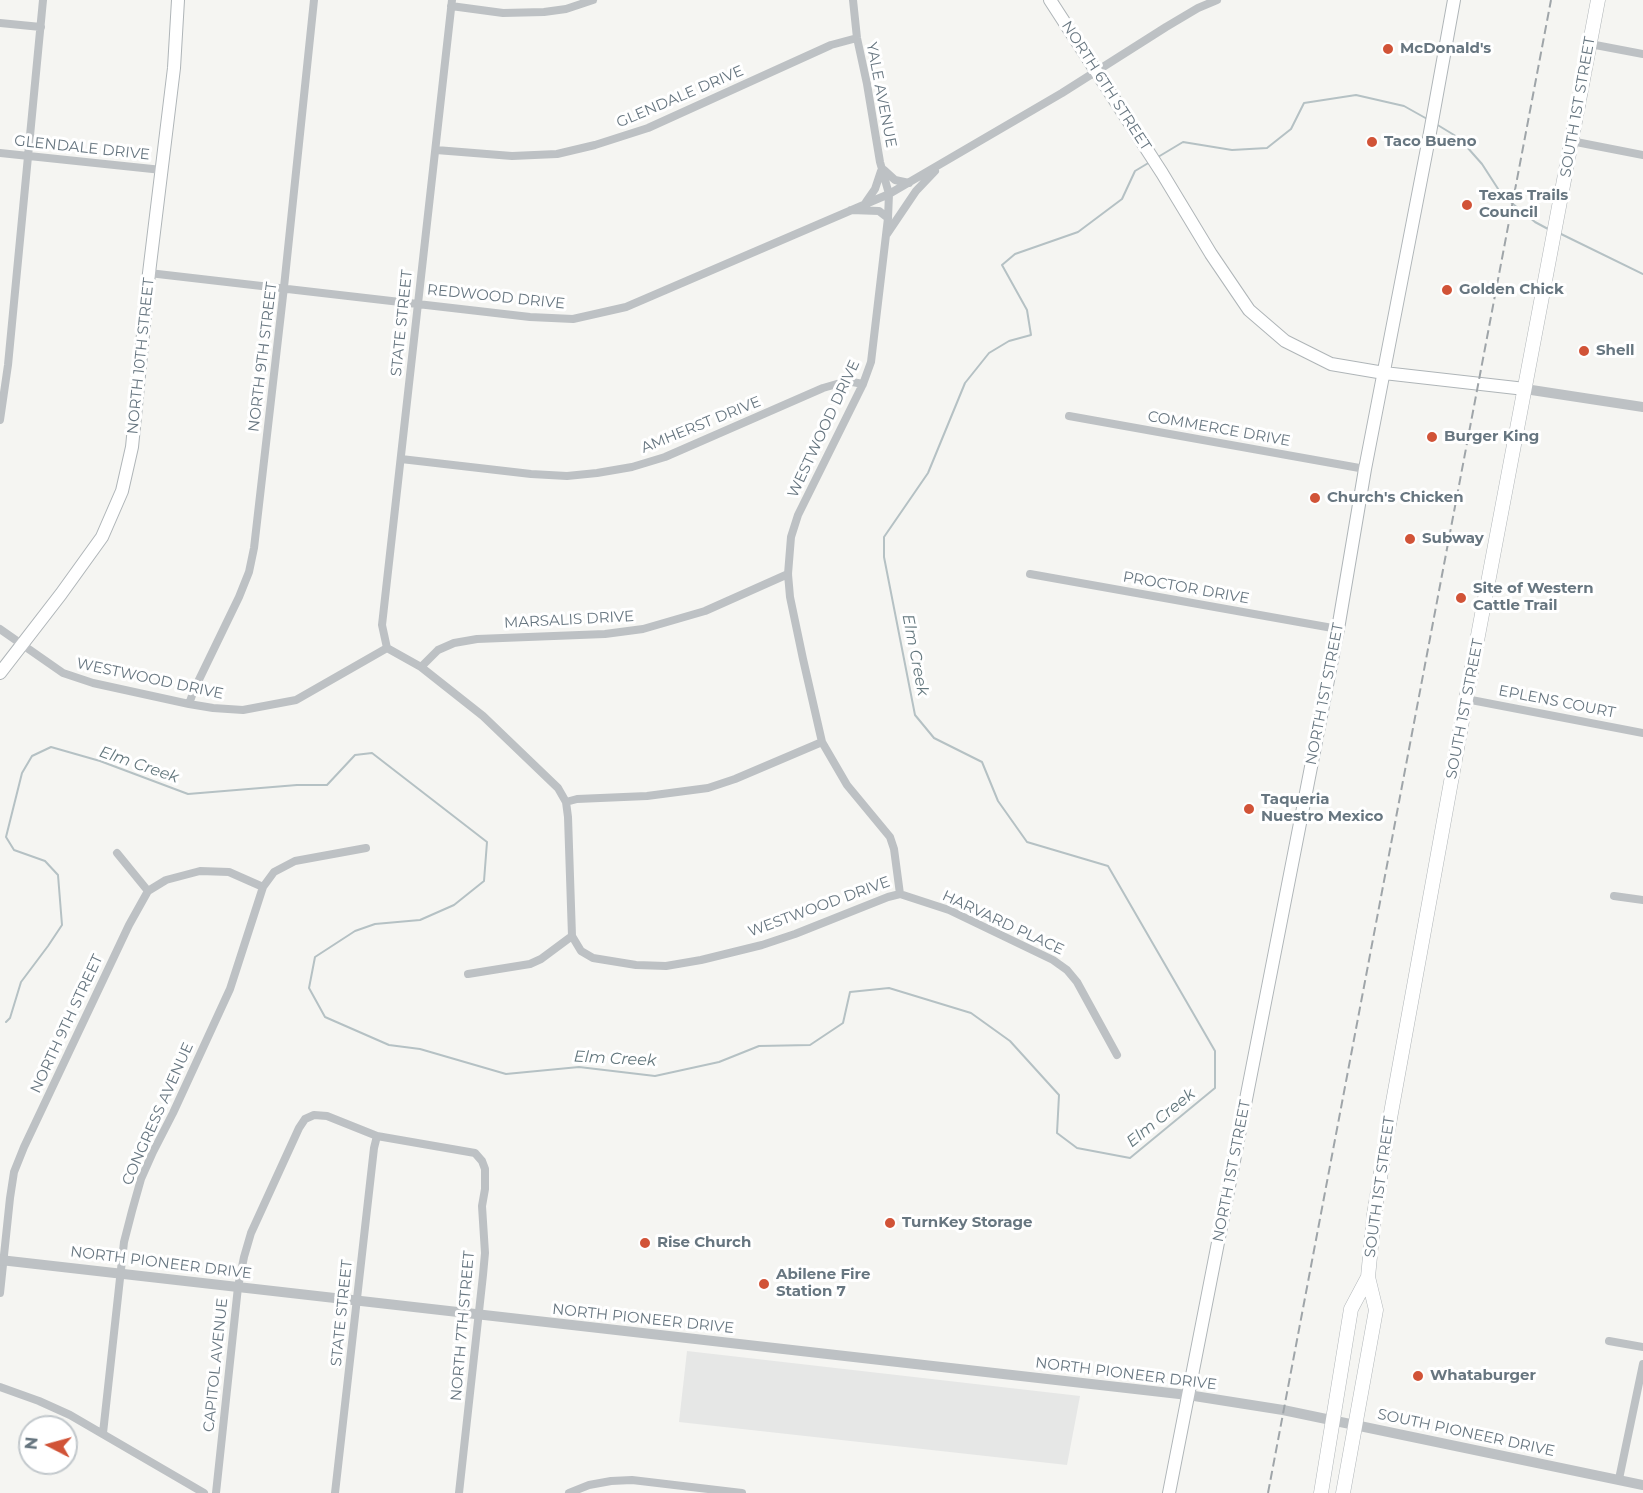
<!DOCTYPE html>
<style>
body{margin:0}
#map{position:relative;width:1643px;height:1493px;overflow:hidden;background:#f5f5f2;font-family:Montserrat,sans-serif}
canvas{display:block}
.north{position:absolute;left:18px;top:1415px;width:60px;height:60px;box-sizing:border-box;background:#fff;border:2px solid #c2c8cc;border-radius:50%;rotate:276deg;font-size:16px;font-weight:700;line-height:24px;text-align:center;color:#677680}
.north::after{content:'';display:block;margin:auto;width:21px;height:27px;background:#d15337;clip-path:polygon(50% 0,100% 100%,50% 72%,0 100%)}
</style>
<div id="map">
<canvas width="1643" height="1493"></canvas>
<div class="north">N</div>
</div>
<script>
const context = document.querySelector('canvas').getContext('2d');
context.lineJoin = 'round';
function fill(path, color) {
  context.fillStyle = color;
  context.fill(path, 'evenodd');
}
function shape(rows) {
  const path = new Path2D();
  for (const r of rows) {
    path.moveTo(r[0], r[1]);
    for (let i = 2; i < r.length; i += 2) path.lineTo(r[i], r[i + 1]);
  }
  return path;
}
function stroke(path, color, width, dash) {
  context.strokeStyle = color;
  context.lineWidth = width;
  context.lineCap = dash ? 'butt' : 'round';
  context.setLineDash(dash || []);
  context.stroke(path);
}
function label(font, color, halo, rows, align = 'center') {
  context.font = font + ' Montserrat,sans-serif';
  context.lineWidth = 6;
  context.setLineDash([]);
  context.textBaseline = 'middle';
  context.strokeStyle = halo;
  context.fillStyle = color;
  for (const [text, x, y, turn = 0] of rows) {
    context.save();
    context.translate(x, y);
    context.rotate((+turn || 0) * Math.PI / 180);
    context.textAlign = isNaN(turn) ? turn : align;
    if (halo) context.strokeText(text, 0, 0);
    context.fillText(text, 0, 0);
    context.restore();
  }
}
const built = shape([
 [687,1351,1080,1396,1067,1465,679,1422]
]);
const stream = shape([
 [1436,124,1459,138,1482,164,1502,195,1535,222,1548,229],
 [1158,157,1183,142,1232,150,1267,148,1291,129,1304,103,1356,95,1404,106,1429,120],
 [1559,233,1643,274],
 [6,1022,10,1018,21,982,48,946,62,925,58,875,45,861,14,850,6,837,22,773,32,756,51,747,100,761,188,794,297,785,327,785,355,755,372,753,487,842,484,881,454,905,420,920,375,924,355,931,315,957,309,988,325,1017,389,1045,420,1049,506,1074,579,1067,655,1076,719,1062,759,1046,810,1045,843,1023,850,992,889,988,971,1013,1010,1041,1059,1095,1057,1133,1077,1148,1130,1158,1215,1088,1215,1051,1108,866,1027,842,998,801,982,762,934,738,915,715,884,557,884,537,928,473,965,383,989,353,1009,341,1031,335,1027,310,1002,265,1015,254,1078,232,1122,199,1135,171,1150,162]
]);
const minor = shape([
 [451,6,503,13,544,12,566,9,593,0],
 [0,23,41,27],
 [1590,44,1643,54],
 [1571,141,1643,155],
 [436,150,512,156,557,154,595,145,648,128,831,45,857,38],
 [0,153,162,170],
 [884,170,895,180,909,183],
 [866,202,875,189,881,171],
 [851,210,879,211,888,218],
 [887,234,916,191,935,171],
 [149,273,530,317,573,319,626,307,889,194,880,162,867,84,857,38,853,0],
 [1069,416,1365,469],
 [0,420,8,365,43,0],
 [401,459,531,474,567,476,597,473,632,467,665,457,823,388,847,381,863,384],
 [1030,574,1338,629],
 [0,629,63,673,93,683,189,704,213,708,243,710,296,700,387,648,421,667,483,716,558,788,566,802,568,817,572,936,581,951,593,958,636,965,666,966,701,960,762,945,795,934,888,897,900,894,949,910,1053,960,1067,970,1077,982,1117,1055],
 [387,648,382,625,452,0],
 [421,667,438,650,454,643,477,639,605,634,643,629,705,611,788,574],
 [1466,699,1643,733],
 [189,704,194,690,239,597,249,572,254,548,284,287,314,0],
 [566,802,577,799,647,796,708,788,735,779,822,742],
 [117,853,148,891],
 [900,894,894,849,890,837,847,785,822,742,803,659,790,597,788,574,791,537,798,515,863,384,871,362,888,218,889,194,1062,93,1166,27,1198,8,1217,0],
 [1614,896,1643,900],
 [468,974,530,964,541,959,572,936],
 [0,1293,10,1198,14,1172,24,1147,129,925,148,891,166,880,200,871,229,872,263,887],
 [1609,1341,1643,1347],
 [0,1387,39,1401,70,1415,204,1493],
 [103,1433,124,1242,132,1211,141,1179,153,1152,173,1113,230,989,263,887,274,872,295,861,366,848],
 [1619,1479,1643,1364],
 [216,1493,238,1287,244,1257,251,1233,299,1128,305,1119,314,1115,327,1116,377,1136,475,1153,482,1161,485,1169,485,1189,482,1206,485,1253,483,1275,459,1493],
 [335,1493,374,1148,377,1136],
 [569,1493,589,1485,611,1481,632,1480,742,1493]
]);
const tertiary = shape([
 [1525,389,1643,407],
 [0,1260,1188,1395,1283,1410,1643,1485]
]);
const secondary = shape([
 [1050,0,1162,173,1211,254,1249,310,1285,341,1331,364,1384,373,1525,389],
 [0,673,61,594,102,537,122,491,132,447,149,273,174,68,178,0],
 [1169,1493,1338,629,1365,469,1429,138,1454,0]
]);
const primary = shape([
 [1321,1493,1351,1309,1368,1277],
 [1343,1493,1376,1310,1368,1277,1374,1215,1387,1135,1466,699,1598,0]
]);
const rail = shape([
 [1268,1493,1551,0]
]);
const markers = [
 [1388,49,6,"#d15337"],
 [1372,142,6,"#d15337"],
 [1467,205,6,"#d15337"],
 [1447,290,6,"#d15337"],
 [1584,351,6,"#d15337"],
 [1432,437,6,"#d15337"],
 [1315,498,6,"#d15337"],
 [1410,539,6,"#d15337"],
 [1461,598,6,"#d15337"],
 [1249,809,6,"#d15337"],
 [890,1223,6,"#d15337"],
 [645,1243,6,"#d15337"],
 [764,1284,6,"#d15337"],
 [1418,1376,6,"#d15337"]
];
const poiNames = [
 ["McDonald's",1400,49],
 ["Taco Bueno",1384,142],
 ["Texas Trails",1479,196],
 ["Council",1479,213],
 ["Golden Chick",1459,290],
 ["Shell",1596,351],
 ["Burger King",1444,437],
 ["Church's Chicken",1327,498],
 ["Subway",1422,539],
 ["Site of Western",1473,589],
 ["Cattle Trail",1473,606],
 ["Taqueria",1261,800],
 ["Nuestro Mexico",1261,817],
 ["TurnKey Storage",902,1223],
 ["Rise Church",657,1243],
 ["Abilene Fire",776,1275],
 ["Station 7",776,1292],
 ["Whataburger",1430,1376]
];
const streetNames = [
 ["NORTH 6TH STREET",1106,86,57],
 ["YALE AVENUE",881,95,79],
 ["GLENDALE DRIVE",680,97,-23],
 ["SOUTH 1ST STREET",1578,107,-80],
 ["GLENDALE DRIVE",82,148,6],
 ["REDWOOD DRIVE",496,297,6],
 ["STATE STREET",402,323,-84],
 ["NORTH 10TH STREET",141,356,-84],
 ["NORTH 9TH STREET",263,357,-83],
 ["AMHERST DRIVE",701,425,-22],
 ["WESTWOOD DRIVE",824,429,-65],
 ["COMMERCE DRIVE",1219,429,10],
 ["PROCTOR DRIVE",1186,588,10],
 ["MARSALIS DRIVE",569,620,-3],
 ["WESTWOOD DRIVE",150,679,12],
 ["NORTH 1ST STREET",1325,694,-79],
 ["EPLENS COURT",1557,702,11],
 ["SOUTH 1ST STREET",1465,709,-79],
 ["WESTWOOD DRIVE",819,907,-20],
 ["HARVARD PLACE",1003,923,25],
 ["NORTH 9TH STREET",67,1024,-65],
 ["CONGRESS AVENUE",158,1114,-66],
 ["NORTH 1ST STREET",1232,1171,-79],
 ["SOUTH 1ST STREET",1380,1187,-82],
 ["NORTH PIONEER DRIVE",161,1263,7],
 ["STATE STREET",342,1313,-84],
 ["NORTH PIONEER DRIVE",643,1319,6],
 ["NORTH 7TH STREET",463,1326,-85],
 ["CAPITOL AVENUE",216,1365,-84],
 ["NORTH PIONEER DRIVE",1126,1374,7],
 ["SOUTH PIONEER DRIVE",1466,1433,12]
];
const waterNames = [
 ["Elm Creek",915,655,79],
 ["Elm Creek",139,765,19],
 ["Elm Creek",615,1059,3],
 ["Elm Creek",1161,1118,-39]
];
fill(built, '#e6e7e6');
stroke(stream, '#b5c1c4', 2);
stroke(secondary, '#afb5b8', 14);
stroke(primary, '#b0b5b8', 15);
stroke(minor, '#bdc1c4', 8);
stroke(tertiary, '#bdc1c4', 10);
stroke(secondary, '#fff', 12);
stroke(primary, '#fff', 14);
stroke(rail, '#9fa5a9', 2, [9, 4.5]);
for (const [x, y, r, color] of markers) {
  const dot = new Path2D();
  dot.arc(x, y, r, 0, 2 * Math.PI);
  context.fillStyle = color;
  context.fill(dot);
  stroke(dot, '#fff', 2);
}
label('bold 15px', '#677680', '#fff', poiNames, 'left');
label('15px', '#677680', '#fff', streetNames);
label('italic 16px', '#63777d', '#fff', waterNames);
</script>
